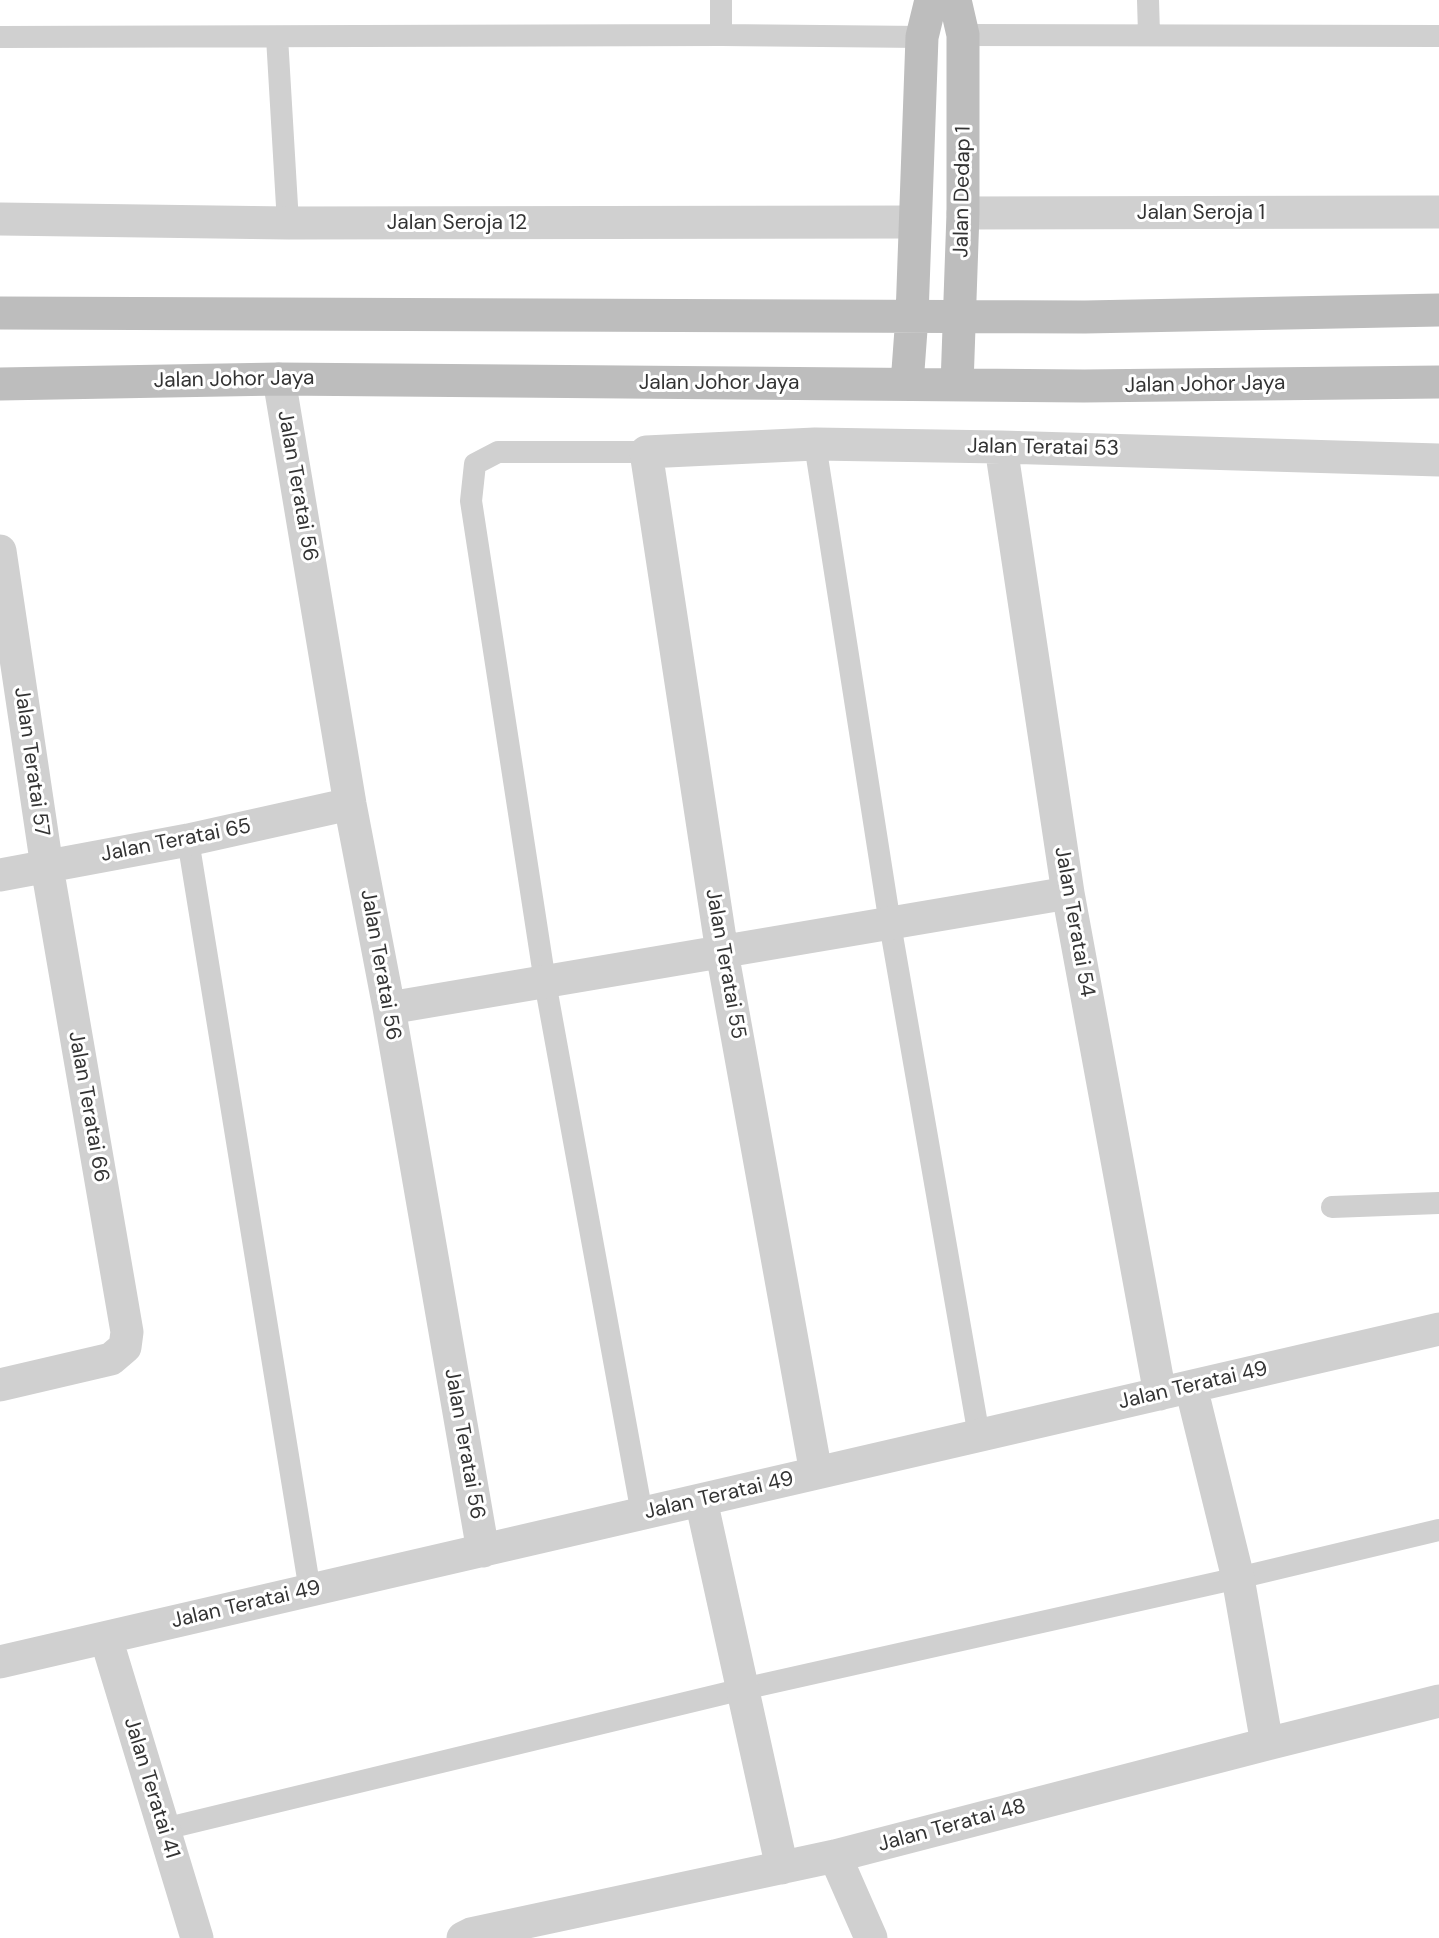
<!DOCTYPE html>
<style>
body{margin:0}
canvas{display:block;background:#fff}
</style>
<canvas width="1439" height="1938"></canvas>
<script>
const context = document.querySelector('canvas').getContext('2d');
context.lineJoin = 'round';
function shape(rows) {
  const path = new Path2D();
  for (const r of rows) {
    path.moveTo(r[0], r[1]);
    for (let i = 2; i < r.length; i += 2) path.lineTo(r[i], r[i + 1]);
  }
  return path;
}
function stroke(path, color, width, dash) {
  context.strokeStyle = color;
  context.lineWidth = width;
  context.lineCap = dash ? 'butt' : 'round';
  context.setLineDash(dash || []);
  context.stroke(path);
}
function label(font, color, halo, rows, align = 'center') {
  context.font = font + ' "DM Sans",sans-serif';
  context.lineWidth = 6;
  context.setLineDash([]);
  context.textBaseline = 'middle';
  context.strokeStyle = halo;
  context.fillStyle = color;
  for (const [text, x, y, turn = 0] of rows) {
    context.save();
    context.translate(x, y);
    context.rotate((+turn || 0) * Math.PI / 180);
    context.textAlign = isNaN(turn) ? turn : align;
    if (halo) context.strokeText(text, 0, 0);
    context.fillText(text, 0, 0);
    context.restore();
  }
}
const lane = shape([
 [1148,0,1149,34],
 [721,35,721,0],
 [963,35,1439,36],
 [0,37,721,35,922,37],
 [277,37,288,223],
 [815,444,890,924,979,1436],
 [188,840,310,1591],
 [1332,1207,1439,1203],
 [642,1514,545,982,471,501,475,464,498,452,646,452],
 [164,1829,743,1689,1238,1578,1439,1530]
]);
const street = shape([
 [963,213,1439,212],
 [0,219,288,223,915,222],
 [279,379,350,804,389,1008,483,1551],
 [1001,447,1068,893,1160,1394],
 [0,551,47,867,127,1332,125,1347,111,1359,0,1385],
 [0,875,188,840,350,804],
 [389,1008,1068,893],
 [1191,1387,1238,1578,1267,1744],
 [816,1473,722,952,646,452,815,444,1001,447,1439,460],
 [701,1500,782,1868],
 [106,1638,197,1938],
 [0,1662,1439,1329],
 [835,1856,871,1938],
 [463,1938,471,1934,835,1856,1267,1744,1439,1701]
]);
const secondary = shape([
 [955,0,963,35,963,213,957,385],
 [0,313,1085,317,1439,310],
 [0,384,279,379,1084,386,1439,382],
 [907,384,912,316,922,37,931,0]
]);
const streetNames = [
 ["Jalan Dedap 1",963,192,-89],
 ["Jalan Seroja 1",1201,213],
 ["Jalan Seroja 12",457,223],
 ["Jalan Johor Jaya",234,380,-1],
 ["Jalan Johor Jaya",719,383],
 ["Jalan Johor Jaya",1205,385,-1],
 ["Jalan Teratai 53",1043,448,1],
 ["Jalan Teratai 56",297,486,80],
 ["Jalan Teratai 57",31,762,82],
 ["Jalan Teratai 65",176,841,-11],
 ["Jalan Teratai 54",1074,922,80],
 ["Jalan Teratai 55",725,964,80],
 ["Jalan Teratai 56",380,965,80],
 ["Jalan Teratai 66",88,1107,80],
 ["Jalan Teratai 49",1193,1386,-13],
 ["Jalan Teratai 56",464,1444,80],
 ["Jalan Teratai 49",719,1496,-13],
 ["Jalan Teratai 49",246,1605,-13],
 ["Jalan Teratai 41",151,1788,73],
 ["Jalan Teratai 48",952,1826,-15]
];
stroke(lane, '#d0d0d0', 22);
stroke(street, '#d0d0d0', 33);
stroke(secondary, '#bdbdbd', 33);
label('21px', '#333', '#fff', streetNames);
</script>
